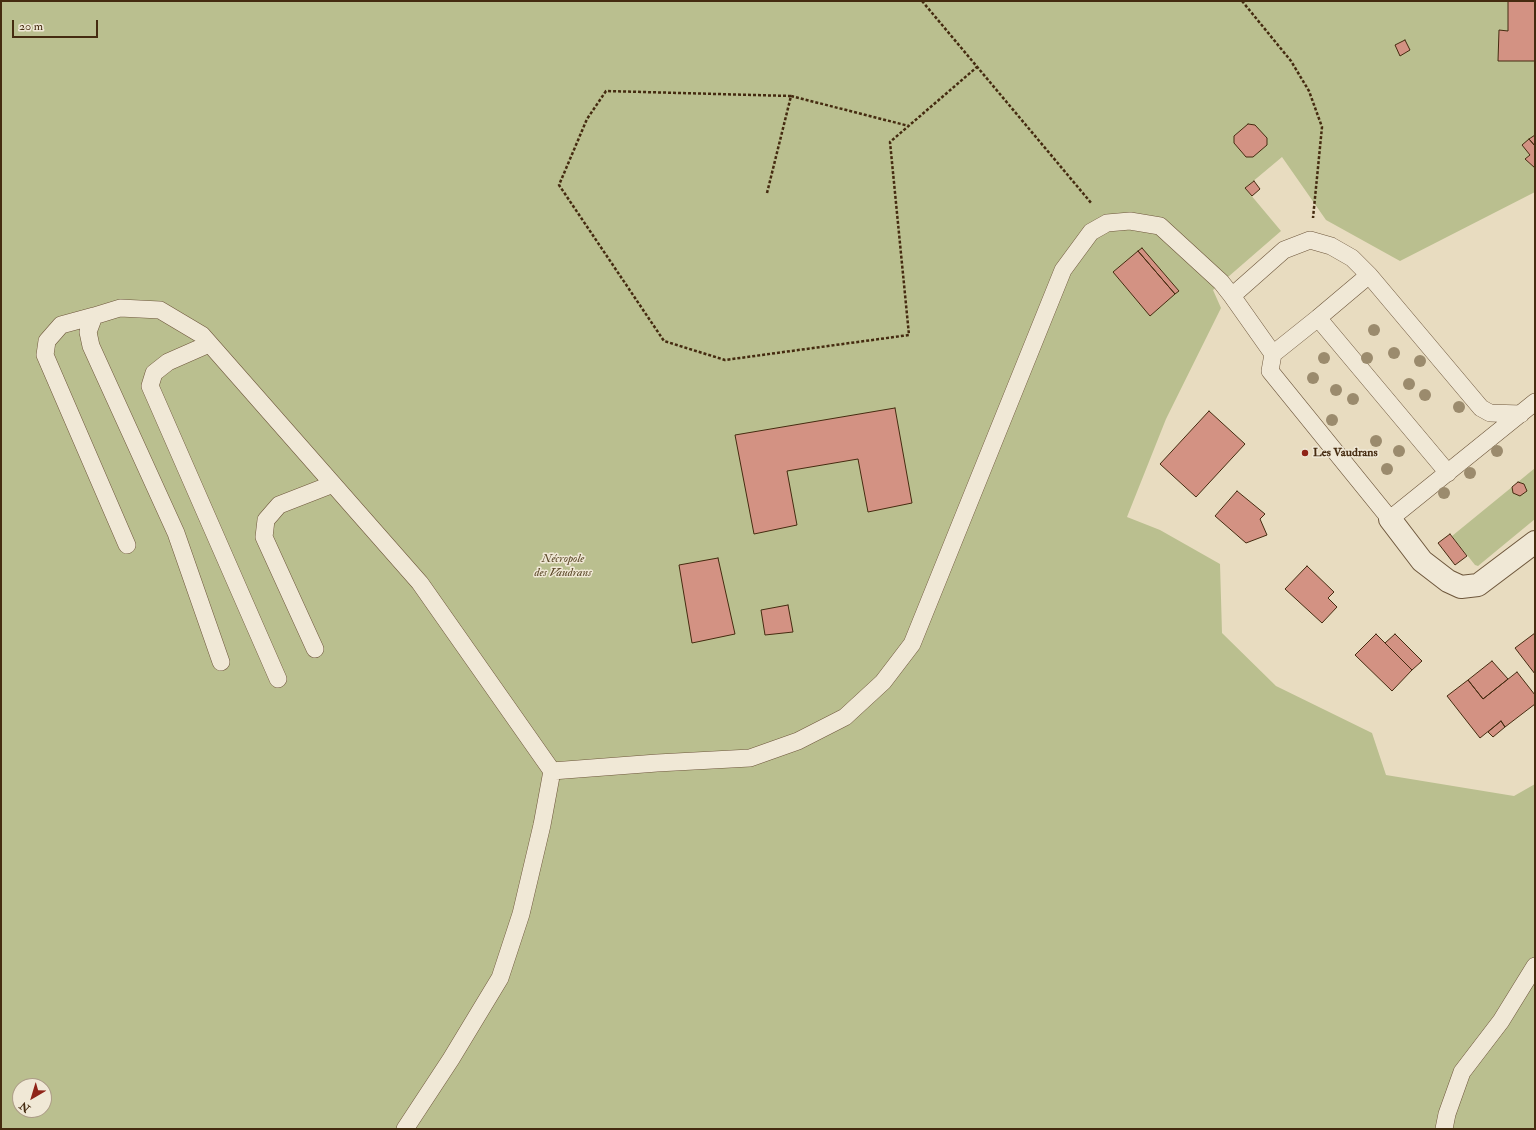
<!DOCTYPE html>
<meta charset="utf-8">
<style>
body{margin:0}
#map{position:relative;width:1536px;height:1130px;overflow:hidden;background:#e8dcc0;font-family:"IM FELL Double Pica",serif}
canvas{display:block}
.frame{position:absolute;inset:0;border:2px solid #452b10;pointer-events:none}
.north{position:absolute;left:12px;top:1078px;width:40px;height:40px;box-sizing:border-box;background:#f0e8d6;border:1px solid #ac9c87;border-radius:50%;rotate:218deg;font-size:11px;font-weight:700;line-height:16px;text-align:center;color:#452b10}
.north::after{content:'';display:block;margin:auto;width:14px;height:18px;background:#8f2418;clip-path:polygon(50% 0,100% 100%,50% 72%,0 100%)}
.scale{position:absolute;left:12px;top:20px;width:86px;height:18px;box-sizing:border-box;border:2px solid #452b10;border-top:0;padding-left:5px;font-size:12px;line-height:14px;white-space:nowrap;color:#452b10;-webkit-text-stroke:3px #f0e8d6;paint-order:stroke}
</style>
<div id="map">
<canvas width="1536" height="1130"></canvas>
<div class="frame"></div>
<div class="north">N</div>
<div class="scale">20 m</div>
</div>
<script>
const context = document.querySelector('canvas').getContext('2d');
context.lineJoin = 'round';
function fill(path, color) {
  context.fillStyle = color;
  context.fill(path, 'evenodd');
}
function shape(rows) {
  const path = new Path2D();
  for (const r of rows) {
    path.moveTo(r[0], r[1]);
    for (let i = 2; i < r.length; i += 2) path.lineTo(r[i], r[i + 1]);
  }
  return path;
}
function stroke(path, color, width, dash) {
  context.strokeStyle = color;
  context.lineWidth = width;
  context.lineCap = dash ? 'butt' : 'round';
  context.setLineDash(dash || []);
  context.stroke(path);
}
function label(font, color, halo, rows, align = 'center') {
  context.font = font + ' "IM FELL Double Pica",serif';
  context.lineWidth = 3;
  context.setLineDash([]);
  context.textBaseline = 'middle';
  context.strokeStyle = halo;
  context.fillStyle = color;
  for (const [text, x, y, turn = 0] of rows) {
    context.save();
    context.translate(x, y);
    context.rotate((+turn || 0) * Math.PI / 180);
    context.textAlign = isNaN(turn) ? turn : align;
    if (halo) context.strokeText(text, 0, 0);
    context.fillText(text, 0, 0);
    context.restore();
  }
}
const green = shape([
 [1,1,1535,1,1535,192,1400,261,1326,220,1282,157,1245,188,1281,231,1213,290,1221,308,1166,419,1127,517,1160,530,1220,564,1222,633,1276,686,1372,733,1386,775,1514,796,1535,784,1535,1129,1,1129],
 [20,1086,44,1086,44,1110,20,1110],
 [1535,468,1535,519,1478,566,1475,565,1452,536,1512,487,1513,493,1526,490,1524,484,1518,482]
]);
const building = shape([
 [1508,1,1535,1,1535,61,1498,61,1499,30,1508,31,1508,1],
 [1405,40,1410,50,1400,56,1395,45,1405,40],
 [1248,124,1255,125,1267,138,1267,145,1253,157,1246,157,1234,143,1234,136,1248,124],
 [1535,135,1535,146,1529,139,1535,135],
 [1529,139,1535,146,1535,168,1525,159,1530,155,1522,145,1529,139],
 [1254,181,1260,189,1252,196,1245,188,1254,181],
 [1142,248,1179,291,1175,294,1138,251,1142,248],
 [1138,251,1175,294,1150,316,1113,272,1138,251],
 [895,408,912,503,868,512,858,459,787,471,797,525,754,534,735,435,895,408],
 [1209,411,1245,444,1196,497,1160,464,1209,411],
 [1518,482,1524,484,1527,491,1520,496,1513,493,1512,487,1518,482],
 [1237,491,1265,514,1260,519,1267,535,1246,543,1215,516,1237,491],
 [1450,534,1467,556,1455,565,1438,543,1450,534],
 [718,558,735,634,692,643,679,565,718,558],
 [1307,566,1334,592,1328,598,1337,607,1322,623,1285,589,1307,566],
 [788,605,793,632,765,635,761,610,788,605],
 [1535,633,1535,674,1515,648,1535,633],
 [1376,634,1412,670,1392,691,1355,655,1376,634],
 [1395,634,1422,661,1412,670,1385,643,1395,634],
 [1492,661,1508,679,1483,699,1468,680,1492,661],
 [1517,672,1535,695,1535,704,1505,727,1501,721,1480,738,1447,696,1468,680,1483,699,1517,672],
 [1501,721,1505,727,1493,737,1488,732,1501,721]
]);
const path = shape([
 [922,1,1092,204],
 [1242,1,1291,61,1309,91,1322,127,1313,218],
 [791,96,606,91,587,119,559,185,664,341,725,360,909,335,890,142,977,67],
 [767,193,791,96,909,126]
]);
const service = shape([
 [94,316,61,325,47,341,45,355,127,545],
 [1318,318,1448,473],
 [209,344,168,362,154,373,150,386,278,679],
 [1273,354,1318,318,1369,275],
 [1521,414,1490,413,1481,408,1369,275,1352,258,1331,246,1310,240,1284,250,1232,296,1273,354,1270,371,1390,519,1535,402],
 [315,649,264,537,266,520,279,505,333,484],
 [221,662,176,533,91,346,88,332,94,316,120,308,160,310,202,335,420,583,552,771],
 [405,1129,451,1059,500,978,521,914,542,825,552,771,657,763,750,758,798,741,845,717,883,682,912,644,1063,270,1091,232,1107,223,1130,221,1160,226,1221,282,1232,296],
 [1444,1129,1447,1114,1462,1072,1501,1021,1535,966]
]);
const minor = shape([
 [1390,519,1422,561,1448,581,1461,587,1478,585,1535,542]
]);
const trees = [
 [1374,330],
 [1394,353],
 [1324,358],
 [1367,358],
 [1420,361],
 [1313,378],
 [1409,384],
 [1336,390],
 [1425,395],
 [1353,399],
 [1459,407],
 [1332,420],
 [1376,441],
 [1399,451],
 [1497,451],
 [1387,469],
 [1470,473],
 [1444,493]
];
const markers = [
 [1305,453,4,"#8f2418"]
];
const poiNames = [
 ["Les Vaudrans",1313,453]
];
const parkNames = [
 ["Nécropole",563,559],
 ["des Vaudrans",563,573]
];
fill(green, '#babf8f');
fill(building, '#d39283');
stroke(building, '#452b10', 1);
stroke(service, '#6e573c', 18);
stroke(minor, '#6e573c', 24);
stroke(path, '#452b10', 2.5, [3, 2]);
stroke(service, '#f0e8d6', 17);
stroke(minor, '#f0e8d6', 22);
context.fillStyle = '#9b8b6d';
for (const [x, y] of trees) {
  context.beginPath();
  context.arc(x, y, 6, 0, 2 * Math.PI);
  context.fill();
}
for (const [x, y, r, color] of markers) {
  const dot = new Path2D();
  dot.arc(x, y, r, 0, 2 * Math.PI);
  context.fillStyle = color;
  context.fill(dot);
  stroke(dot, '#f0e8d6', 1.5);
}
label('bold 12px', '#452b10', '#f0e8d6', poiNames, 'left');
label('italic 12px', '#5c4929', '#f0e8d6', parkNames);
</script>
